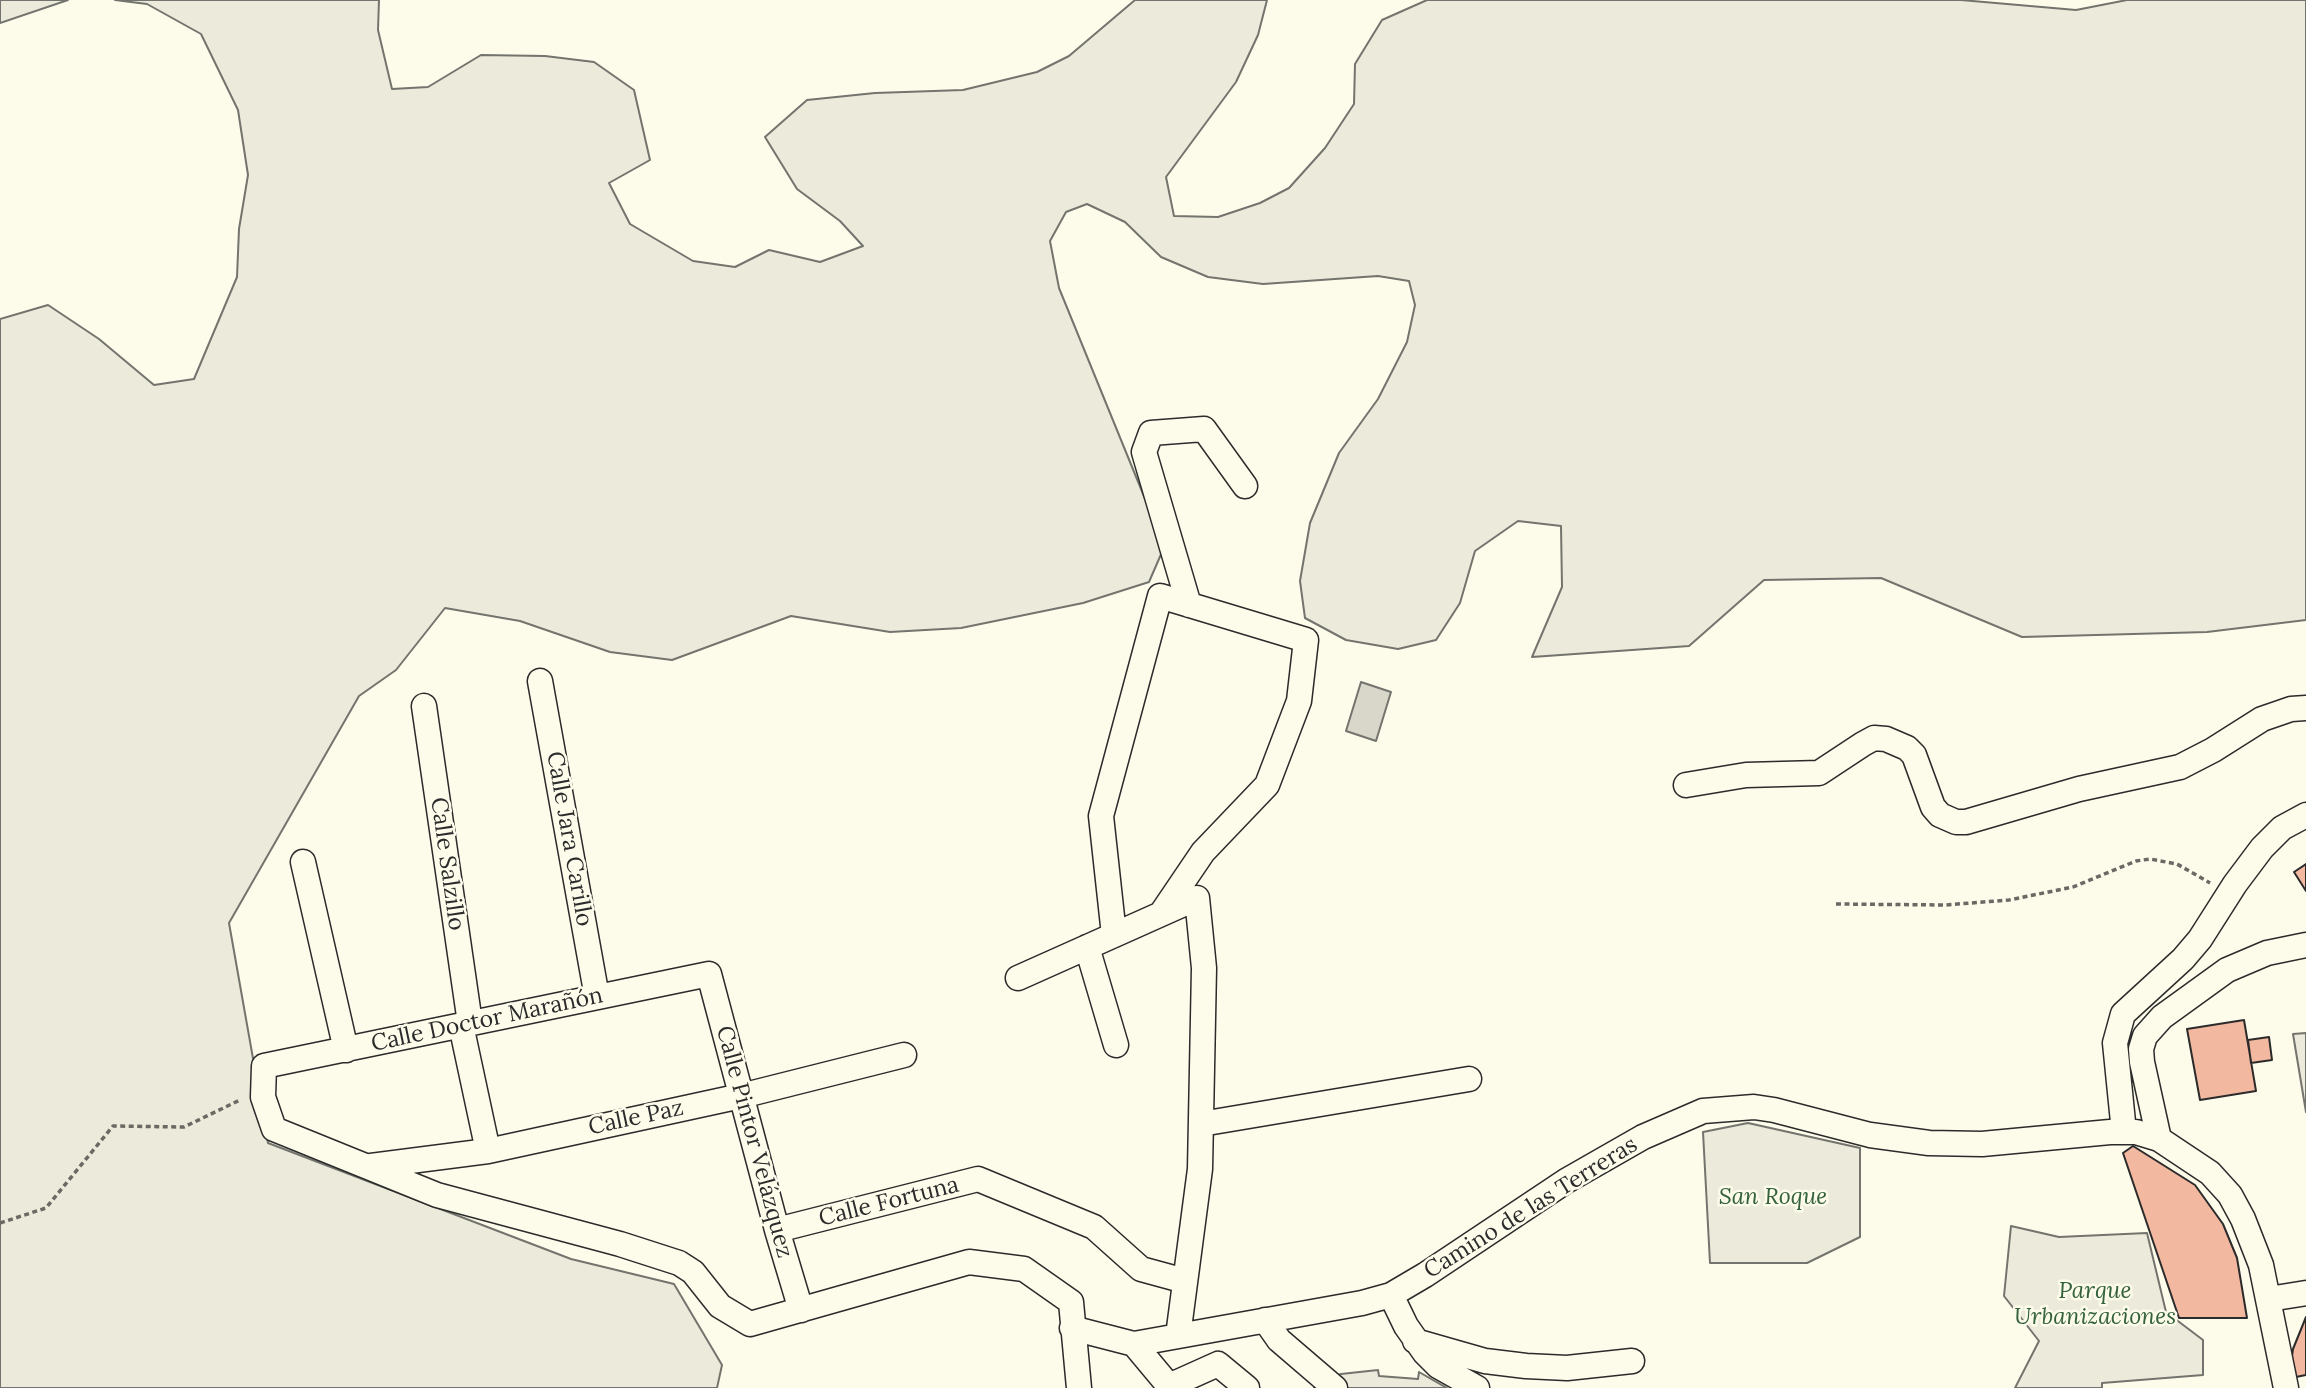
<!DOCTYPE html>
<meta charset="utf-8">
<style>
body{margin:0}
canvas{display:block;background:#fdfbea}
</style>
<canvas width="2306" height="1388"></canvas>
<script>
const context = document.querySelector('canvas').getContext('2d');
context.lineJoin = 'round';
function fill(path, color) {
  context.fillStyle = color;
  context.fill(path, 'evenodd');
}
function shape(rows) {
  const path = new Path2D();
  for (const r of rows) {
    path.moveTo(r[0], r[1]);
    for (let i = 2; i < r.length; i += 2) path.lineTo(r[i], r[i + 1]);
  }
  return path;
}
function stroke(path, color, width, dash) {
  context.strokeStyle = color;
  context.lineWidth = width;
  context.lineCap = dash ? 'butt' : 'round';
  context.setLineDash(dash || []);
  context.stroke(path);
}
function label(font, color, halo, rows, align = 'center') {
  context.font = font + ' Lora,serif';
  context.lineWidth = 5;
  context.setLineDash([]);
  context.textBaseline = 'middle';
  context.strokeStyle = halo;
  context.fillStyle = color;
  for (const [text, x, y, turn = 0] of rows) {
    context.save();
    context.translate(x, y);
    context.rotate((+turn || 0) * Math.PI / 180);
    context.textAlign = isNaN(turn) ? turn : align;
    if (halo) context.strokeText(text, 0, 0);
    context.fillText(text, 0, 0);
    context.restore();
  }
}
const green = shape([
 [0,0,68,0,0,23,0,0],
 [115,0,379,0,378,30,392,89,428,87,481,55,545,56,594,62,634,90,650,160,609,183,630,224,693,261,735,267,769,250,820,262,863,246,840,221,797,189,765,137,807,100,875,93,963,90,1037,72,1069,56,1135,0,1267,0,1258,35,1236,82,1166,177,1174,216,1218,217,1260,203,1289,188,1325,148,1354,104,1355,64,1382,20,1427,0,1961,0,2076,10,2127,0,2306,0,2306,620,2207,632,2022,637,1881,578,1764,580,1689,646,1532,657,1562,587,1561,526,1518,521,1475,551,1460,603,1436,640,1398,649,1346,640,1305,618,1300,581,1310,523,1339,453,1378,399,1407,342,1415,305,1409,281,1378,276,1263,284,1208,277,1161,257,1125,222,1087,204,1066,212,1050,241,1059,288,1150,511,1162,552,1149,582,1083,603,961,628,890,632,791,616,672,660,610,652,520,621,445,608,396,670,359,696,229,923,268,1143,571,1259,674,1284,722,1365,717,1388,0,1388,0,319,48,305,99,339,154,385,194,379,237,277,239,229,248,175,238,110,201,34,147,4,115,0],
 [2306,1033,2306,1112,2293,1034,2306,1033],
 [1748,1123,1860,1148,1860,1237,1807,1263,1710,1263,1703,1132,1748,1123],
 [2011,1226,2059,1237,2147,1233,2166,1312,2203,1340,2203,1375,2102,1383,2102,1388,2015,1388,2039,1341,2004,1296,2011,1226],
 [1378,1370,1379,1376,1418,1379,1419,1372,1447,1388,1314,1388,1341,1374,1378,1370]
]);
const water = shape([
 [1361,682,1391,692,1376,741,1346,731,1361,682]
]);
const building = shape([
 [2306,864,2306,891,2294,872,2306,864],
 [2244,1020,2256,1091,2200,1100,2187,1029,2244,1020],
 [2269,1037,2272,1060,2251,1063,2248,1040,2269,1037],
 [2133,1146,2195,1185,2223,1224,2237,1258,2247,1318,2179,1318,2123,1153,2133,1146],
 [2306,1317,2306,1375,2296,1377,2291,1363,2293,1349,2306,1317]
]);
const path = shape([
 [1836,904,1945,905,2009,900,2073,887,2136,861,2150,859,2177,864,2210,883],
 [0,1223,46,1208,113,1126,184,1127,240,1100]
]);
const minor = shape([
 [1189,605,1144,452,1151,433,1204,429,1245,486],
 [540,681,597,997],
 [424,706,470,1023],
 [1686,785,1746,775,1819,773,1863,744,1874,738,1886,739,1907,748,1914,755,1933,807,1940,815,1956,822,1966,822,2079,789,2180,767,2213,750,2262,719,2291,709,2306,708],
 [303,862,346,1050],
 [1114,935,1101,816,1160,596,1306,640,1299,701,1267,785,1203,852,1161,914],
 [1087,947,1116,1045],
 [1018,978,1197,898,1204,968,1200,1169,1178,1336],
 [461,1025,488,1151],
 [1201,1124,1469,1079],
 [2124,1132,2115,1043,2123,1014,2183,959,2200,939,2235,884,2262,848,2282,828,2306,815],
 [2159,1139,2142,1062,2141,1049,2145,1036,2162,1017,2227,970,2267,953,2306,945],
 [371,1166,488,1151,741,1096,904,1055],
 [777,1230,978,1179,1094,1227,1141,1269,1185,1281],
 [1391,1295,1406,1326,1425,1353,1438,1366,1477,1388],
 [2269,1299,2306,1293],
 [801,1310,777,1230,709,974,264,1066,263,1097,274,1129,437,1195,620,1244,679,1263,693,1272,720,1306,750,1324,969,1262,1024,1269,1071,1302,1079,1388],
 [1265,1320,1279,1340,1335,1388],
 [1072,1328,1134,1344,1362,1303,1391,1295,1425,1275,1566,1181,1643,1137,1703,1111,1754,1107,1774,1110,1870,1135,1929,1143,1982,1144,2110,1132,2136,1132,2159,1139,2210,1173,2230,1195,2243,1219,2261,1265,2286,1388],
 [1415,1341,1485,1361,1526,1366,1567,1368,1632,1361],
 [1134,1344,1169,1386,1218,1364,1247,1388]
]);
const streetNames = [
 ["Calle Jara Carillo",569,839,80],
 ["Calle Salzillo",447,864,82],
 ["Calle Doctor Marañón",487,1020,-12],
 ["Calle Paz",636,1118,-12],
 ["Calle Pintor Velázquez",754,1142,75],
 ["Calle Fortuna",889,1202,-14],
 ["Camino de las Terreras",1531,1208,-32]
];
const parkNames = [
 ["San Roque",1773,1197],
 ["Parque",2095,1291],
 ["Urbanizaciones",2095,1317]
];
fill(green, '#ecebdb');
stroke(green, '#74746e', 2);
fill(water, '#d8d7c9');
stroke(water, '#74746e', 2);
fill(building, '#f2b8a0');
stroke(building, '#2b2b2b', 2);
stroke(minor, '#2b2b2b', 27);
stroke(path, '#6a6964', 3.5, [5, 3.5]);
stroke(minor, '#fdfbea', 24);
label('23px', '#2b2b2b', '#fdfbea', streetNames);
label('italic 23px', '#34623c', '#fdfbea', parkNames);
</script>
